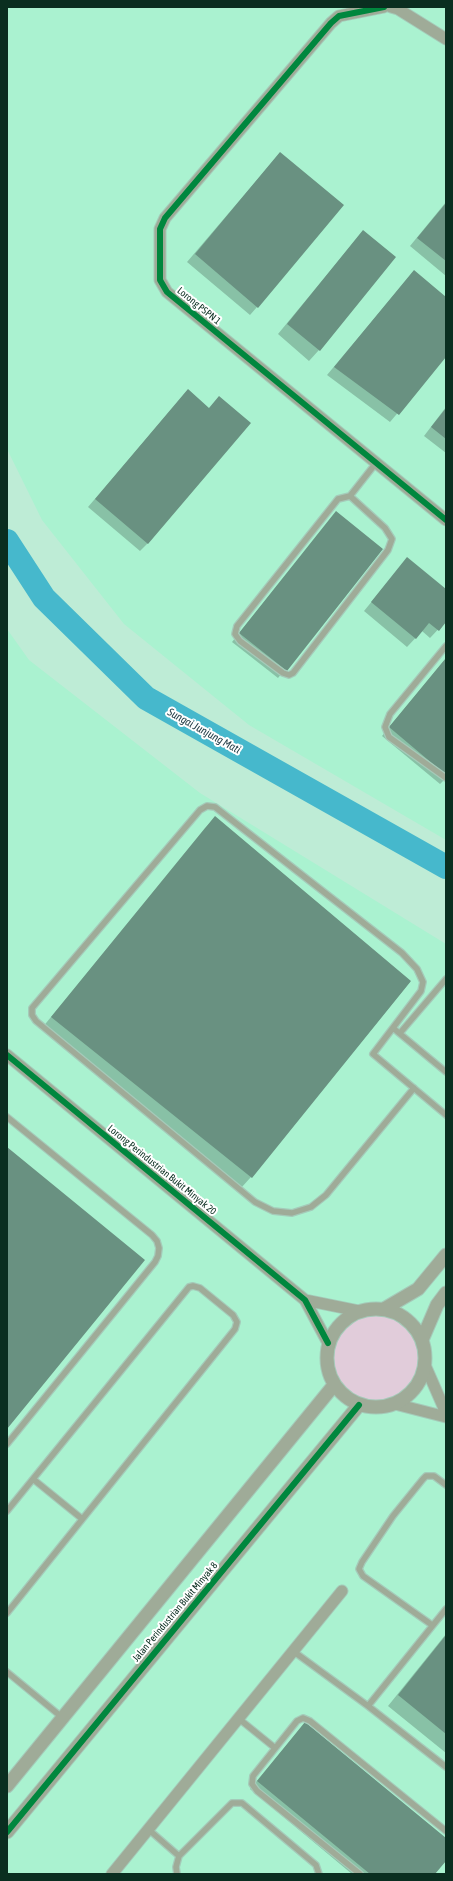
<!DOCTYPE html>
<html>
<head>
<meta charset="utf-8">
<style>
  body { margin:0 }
  #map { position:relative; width:453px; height:1881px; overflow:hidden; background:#beecd6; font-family:"Asap Condensed",sans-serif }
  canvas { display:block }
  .frame { position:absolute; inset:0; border:8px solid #0a2e20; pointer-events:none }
</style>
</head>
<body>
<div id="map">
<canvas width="453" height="1881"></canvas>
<div class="frame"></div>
</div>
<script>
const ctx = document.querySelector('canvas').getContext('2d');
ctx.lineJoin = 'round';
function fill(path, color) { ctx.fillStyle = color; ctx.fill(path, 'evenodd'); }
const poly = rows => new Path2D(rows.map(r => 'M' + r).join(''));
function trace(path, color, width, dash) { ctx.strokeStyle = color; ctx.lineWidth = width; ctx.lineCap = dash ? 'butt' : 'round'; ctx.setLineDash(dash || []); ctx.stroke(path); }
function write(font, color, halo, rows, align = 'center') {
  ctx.font = font + ' "Asap Condensed",sans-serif'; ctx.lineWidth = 4; ctx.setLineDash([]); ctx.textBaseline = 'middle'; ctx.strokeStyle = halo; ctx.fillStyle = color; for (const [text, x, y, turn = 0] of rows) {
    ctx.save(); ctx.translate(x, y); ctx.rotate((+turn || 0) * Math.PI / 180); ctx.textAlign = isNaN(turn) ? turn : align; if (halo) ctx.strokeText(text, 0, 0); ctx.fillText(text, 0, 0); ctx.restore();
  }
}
fill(poly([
  [7,7,446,7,446,840,249,725,124,624,42,520,7,449],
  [7,629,29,660,200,793,446,944,446,1874,7,1874]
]), '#aaf2d0');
fill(poly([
  '331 1358a44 44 0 1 1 88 0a44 44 0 1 1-88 0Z'
]), '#e1ccda');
fill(poly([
  [280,153,257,307,250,315,187,262],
  [446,202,446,276,410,246],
  [363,231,319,350,309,361,278,334],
  [414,271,446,298,446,356,390,422,327,375],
  [188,390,148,543,140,551,88,507],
  [446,407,446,453,424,436],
  [336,513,382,549,278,678,232,642],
  [400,567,446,590,446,621,430,638,422,631,407,647,364,611],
  [446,658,446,778,440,784,382,736],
  [215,818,410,982,251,1177,241,1188,42,1028,205,828],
  [446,1634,446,1753,388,1706],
  [305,1723,446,1839,446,1860,434,1874,352,1874,250,1789]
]), '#0003');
trace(poly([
  [7,541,44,598,146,698,446,867]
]), '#46b8cc', 24);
fill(poly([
  [280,152,344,205,258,308,195,254],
  [446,203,446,261,417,238],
  [363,230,396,257,320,351,287,324],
  [414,270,446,297,446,357,399,415,334,367],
  [188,389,209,408,219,396,251,423,148,544,95,499],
  [446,408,446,439,431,427],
  [336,511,383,549,287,671,239,633],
  [407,557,446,589,446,622,439,631,429,623,416,639,371,602],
  [446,658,446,775,389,727],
  [215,816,411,981,252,1178,51,1017],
  [7,1147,145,1260,7,1429],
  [446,1635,446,1734,398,1695],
  [305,1722,446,1838,446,1861,435,1874,370,1874,257,1781]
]), '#699181');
const service = poly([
  [350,496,385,528,392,539,388,550,293,673,289,675,283,673,240,641,235,634,237,626,338,499,350,496,376,463],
  [446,646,390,714,385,727,389,737,446,778],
  [393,1028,446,1072],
  [400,1033,446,979],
  [414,1088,326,1195,311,1207,292,1213,273,1211,255,1202,36,1021,32,1015,32,1008,200,810,207,806,215,807,402,953,417,969,423,982,421,991,373,1054,446,1115],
  [7,1117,152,1235,157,1241,159,1248,158,1256,155,1262,7,1444],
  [33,1479,81,1518],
  [7,1511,189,1287,193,1286,200,1288,233,1315,237,1322,235,1329,7,1613],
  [432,1625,363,1576,359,1569,362,1562,393,1516,423,1479,426,1476,434,1476,446,1485],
  [293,1651,368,1706,446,1767],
  [7,1672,63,1718],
  [368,1706,446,1609],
  [238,1718,275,1748],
  [148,1829,179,1856],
  [177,1874,176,1867,179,1856,232,1803,242,1803,316,1865,319,1874],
  [360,1874,257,1791,252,1784,253,1776,297,1721,303,1718,310,1721,446,1831]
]);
const minor = poly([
  [384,7,339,16,331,23,165,218,160,229,160,280,167,292,446,520],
  [391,7,398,9,446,39],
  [7,1055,305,1300,328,1343],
  [305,1300,359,1311],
  [425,1365,446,1413],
  [395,1404,446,1417],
  [112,1874,342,1591]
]);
const tertiary = poly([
  '327 1358a49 49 0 1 1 98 0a49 49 0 1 1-98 0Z',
  [384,1309,418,1289,446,1255],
  [422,1340,437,1305,446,1293],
  [7,1786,334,1385],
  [7,1832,359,1405]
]);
trace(service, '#a5cab9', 8);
trace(minor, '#a5cab9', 13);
trace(tertiary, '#a5cab9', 15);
trace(service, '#9fab98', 5.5);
trace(minor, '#9fab98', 11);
trace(tertiary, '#9fab98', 13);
trace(poly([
  [384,7,339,16,331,23,165,218,160,229,160,280,167,292,446,520],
  [7,1055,305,1300,328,1343],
  [7,1832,359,1405]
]), '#00873e', 6);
write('10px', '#0a2e20', '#fff', [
  ["Lorong PSPN 1",199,306,39],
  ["Lorong Perindustrian Bukit Minyak 20",162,1170,39],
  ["Jalan Perindustrian Bukit Minyak 8",175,1612,-50]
]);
write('italic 11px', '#26404a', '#fff', [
  ["Sungai Junjung Mati",204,731,29]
]);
</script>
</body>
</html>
